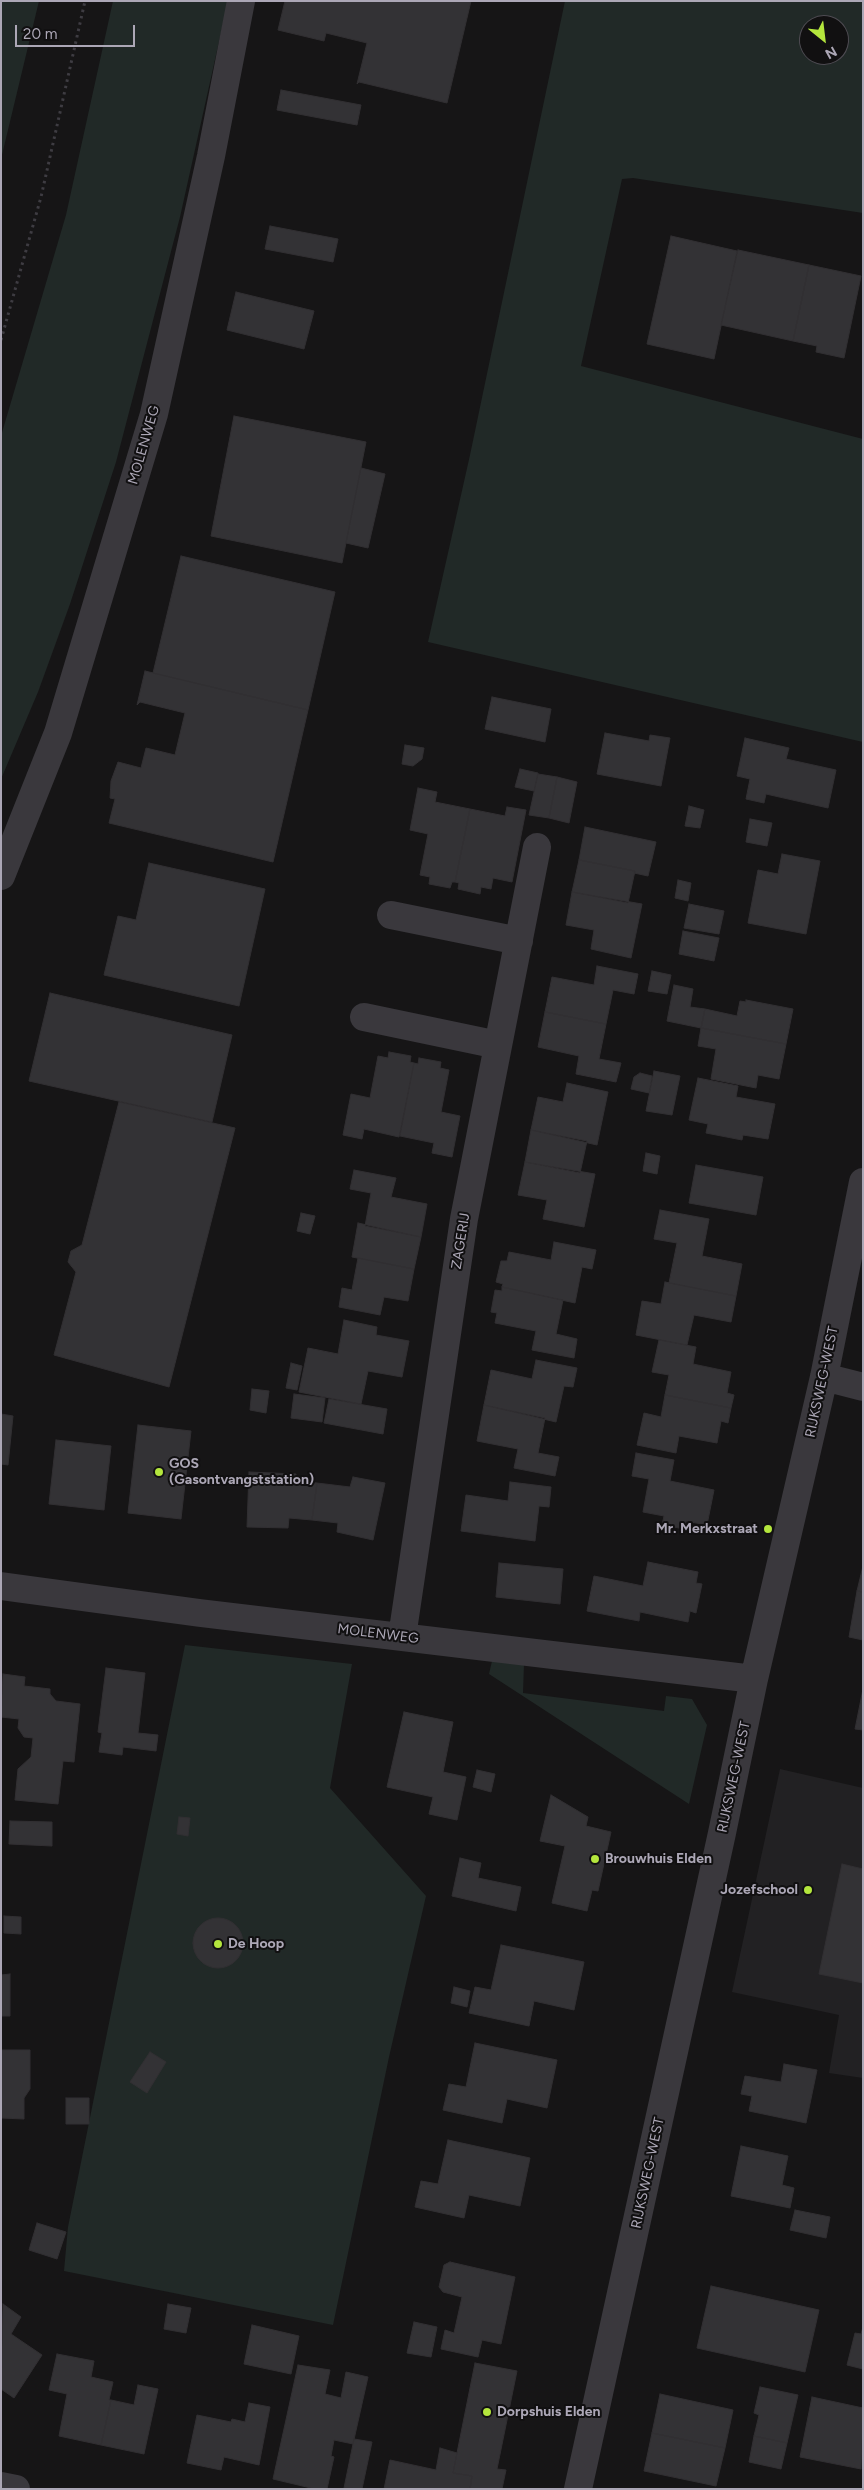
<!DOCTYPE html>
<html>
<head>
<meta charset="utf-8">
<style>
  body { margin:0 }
  #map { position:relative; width:864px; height:2490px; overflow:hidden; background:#161516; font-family:Figtree,sans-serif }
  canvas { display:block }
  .frame { position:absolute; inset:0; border:2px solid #aca7b6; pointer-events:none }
  .north { position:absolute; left:799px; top:15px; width:50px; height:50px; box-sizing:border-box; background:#111011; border:1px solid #4f4c53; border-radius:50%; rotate:151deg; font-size:14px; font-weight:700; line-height:20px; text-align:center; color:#aca7b6 }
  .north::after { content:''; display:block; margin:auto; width:18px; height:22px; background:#b4e63d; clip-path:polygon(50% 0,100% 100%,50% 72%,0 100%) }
  .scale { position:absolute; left:15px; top:25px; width:120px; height:22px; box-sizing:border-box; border:2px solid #aca7b6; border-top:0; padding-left:6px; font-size:15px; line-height:18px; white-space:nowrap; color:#aca7b6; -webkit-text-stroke:4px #111011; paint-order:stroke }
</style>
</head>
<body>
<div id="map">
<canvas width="864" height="2490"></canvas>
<div class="frame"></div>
<div class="north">N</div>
<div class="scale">20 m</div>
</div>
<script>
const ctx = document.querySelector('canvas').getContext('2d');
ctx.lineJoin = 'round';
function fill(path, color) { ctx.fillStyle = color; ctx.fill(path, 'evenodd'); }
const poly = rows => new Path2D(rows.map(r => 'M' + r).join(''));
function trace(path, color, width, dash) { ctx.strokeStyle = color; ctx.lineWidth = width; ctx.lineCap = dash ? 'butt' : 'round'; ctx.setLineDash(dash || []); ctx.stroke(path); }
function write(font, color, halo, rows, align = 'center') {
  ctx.font = font + ' Figtree,sans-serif'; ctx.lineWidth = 4; ctx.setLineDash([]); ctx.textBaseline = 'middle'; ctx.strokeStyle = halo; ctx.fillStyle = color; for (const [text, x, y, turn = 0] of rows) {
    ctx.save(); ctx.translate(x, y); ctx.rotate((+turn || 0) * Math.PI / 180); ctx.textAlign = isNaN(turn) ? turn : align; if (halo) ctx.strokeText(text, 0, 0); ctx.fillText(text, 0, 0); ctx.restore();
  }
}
fill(poly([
  [780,1769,863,1788,863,2078,829,2073,839,2015,732,1992]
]), '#222123');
fill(poly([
  [1,1,39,1,1,159],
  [113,1,228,1,180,217,116,462,70,604,38,692,1,779,1,436,66,215],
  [565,1,863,1,863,213,633,178,622,179,581,366,863,439,863,742,428,642,470,455],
  [809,25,839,25,839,55,809,55],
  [185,1645,352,1664,330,1788,426,1896,389,2057,333,2325,64,2271,68,2227],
  [492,1661,524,1664,523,1693,664,1711,666,1696,692,1699,707,1725,689,1804,489,1674]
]), '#212927');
const building = poly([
  [285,1,471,1,447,103,359,82,357,84,367,43,326,33,324,41,278,30,285,1],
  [281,90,361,105,357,125,277,110,281,90],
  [270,226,338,239,333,262,265,249,270,226],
  [671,236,737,251,714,359,647,344,671,236],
  [738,250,809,265,793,341,721,325,738,250],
  [809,265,861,276,844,358,816,352,817,346,793,341,809,265],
  [236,292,314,311,304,349,227,330,236,292],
  [234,416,366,442,342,563,211,536,234,416],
  [361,468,385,474,368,548,346,543,361,468],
  [181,556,335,592,308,710,153,673,181,556],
  [145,671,308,710,273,862,109,823,115,799,110,798,111,781,118,762,141,768,146,748,175,755,185,713,140,702,137,705,145,671],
  [492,697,551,709,545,742,485,729,492,697],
  [605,733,649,741,650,735,670,738,661,786,597,774,605,733],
  [745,738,789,748,786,759,836,770,828,808,766,794,764,803,746,799,750,779,737,776,745,738],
  [405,745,424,748,422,759,413,766,402,764,405,745],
  [520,769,538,773,534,791,515,787,520,769],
  [538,774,557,777,549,818,529,815,538,774],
  [557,777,577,782,569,823,549,818,557,777],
  [418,788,437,792,435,802,470,809,455,882,452,882,450,888,429,884,430,877,420,875,428,834,410,830,418,788],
  [689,806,704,810,700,828,685,826,689,806],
  [507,807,526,810,512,882,493,878,491,889,481,887,480,894,458,889,459,883,455,882,470,809,505,816,507,807],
  [750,819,772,823,767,846,746,842,750,819],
  [585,827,656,842,648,876,634,873,635,871,579,860,585,827],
  [782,854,820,861,806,934,748,923,758,870,778,874,782,854],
  [579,860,635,871,628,903,572,892,579,860],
  [149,863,265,889,239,1006,104,975,118,916,136,920,149,863],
  [678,880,691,883,688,901,675,898,678,880],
  [572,892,642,904,631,958,591,949,594,930,566,925,572,892],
  [689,904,724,911,719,934,684,928,689,904],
  [683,931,719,938,714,961,679,954,683,931],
  [597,966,638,974,634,994,613,990,606,1024,545,1012,552,977,594,985,597,966],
  [652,971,671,975,667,994,648,991,652,971],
  [674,985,693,989,690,1007,705,1009,701,1028,667,1021,674,985],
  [50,993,232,1035,212,1122,29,1081,50,993],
  [746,1000,793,1009,786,1044,701,1028,705,1009,737,1016,740,1001,746,1002,746,1000],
  [545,1012,606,1024,599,1059,621,1063,616,1082,576,1074,579,1056,538,1047,545,1012],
  [701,1028,786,1044,779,1079,758,1075,756,1088,711,1079,716,1049,698,1046,701,1028],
  [389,1052,411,1056,410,1062,414,1063,399,1137,364,1129,362,1139,343,1135,351,1094,370,1098,378,1056,388,1058,389,1052],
  [419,1058,441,1062,440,1068,449,1070,441,1112,460,1116,452,1157,432,1153,434,1143,400,1136,414,1063,418,1064,419,1058],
  [654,1071,680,1076,672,1115,646,1111,654,1071],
  [640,1073,652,1076,649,1093,631,1089,634,1077,640,1073],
  [698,1078,738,1086,736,1097,775,1104,768,1139,743,1135,742,1140,706,1133,708,1124,689,1120,698,1078],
  [567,1083,608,1092,597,1145,531,1130,538,1097,563,1102,567,1083],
  [119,1102,235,1128,169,1387,54,1355,76,1272,68,1262,71,1251,82,1245,119,1102],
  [531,1130,587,1141,580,1173,525,1162,531,1130],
  [646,1153,660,1156,657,1174,643,1171,646,1153],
  [525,1162,595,1174,584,1227,543,1219,547,1200,518,1195,525,1162],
  [696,1165,763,1177,756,1215,689,1203,696,1165],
  [354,1170,396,1178,391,1197,427,1204,421,1237,365,1226,371,1193,350,1189,354,1170],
  [660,1210,709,1219,702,1256,742,1264,736,1296,669,1283,677,1243,654,1239,660,1210],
  [301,1213,315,1216,310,1234,297,1231,301,1213],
  [358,1223,421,1237,414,1269,352,1257,358,1223],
  [554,1242,596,1250,592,1269,582,1267,575,1303,502,1287,503,1284,496,1282,501,1261,507,1261,509,1252,551,1260,554,1242],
  [358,1258,414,1269,408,1301,384,1297,380,1315,339,1307,342,1288,352,1290,358,1258],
  [665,1282,736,1296,731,1322,694,1315,687,1345,636,1335,642,1301,661,1304,665,1282],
  [502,1287,563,1300,556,1334,577,1339,574,1358,532,1350,536,1331,495,1323,497,1313,491,1312,495,1290,502,1291,502,1287],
  [344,1320,377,1327,376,1335,409,1341,402,1377,368,1371,361,1404,299,1392,308,1348,338,1354,344,1320],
  [659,1340,696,1347,693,1364,731,1372,727,1393,734,1395,731,1408,665,1395,669,1375,652,1372,659,1340],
  [536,1360,577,1368,573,1387,564,1386,556,1422,484,1405,491,1370,532,1379,536,1360],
  [291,1363,302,1366,297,1390,286,1388,291,1363],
  [252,1389,269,1391,266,1413,250,1410,252,1389],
  [294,1394,325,1398,322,1422,291,1418,294,1394],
  [665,1395,731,1408,728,1423,721,1421,717,1443,679,1436,676,1453,637,1445,644,1413,661,1417,665,1395],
  [329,1399,387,1409,383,1434,324,1423,329,1399],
  [484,1405,545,1418,538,1453,559,1457,555,1476,514,1468,518,1449,477,1441,484,1405],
  [1,1414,13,1416,8,1465,1,1464,1,1414],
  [138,1425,191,1431,181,1519,128,1513,138,1425],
  [56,1440,111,1446,104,1510,49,1504,56,1440],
  [636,1453,674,1460,670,1481,714,1490,707,1525,686,1521,685,1529,662,1525,664,1516,643,1512,649,1479,632,1476,636,1453],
  [249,1472,296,1474,296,1481,317,1483,312,1520,289,1518,288,1528,247,1527,249,1472],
  [353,1477,385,1483,373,1540,337,1532,338,1523,312,1520,317,1483,350,1487,353,1477],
  [510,1482,551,1487,549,1507,539,1506,535,1541,461,1531,466,1495,508,1501,510,1482],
  [648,1562,698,1572,696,1583,702,1584,696,1613,690,1611,688,1622,640,1612,639,1621,587,1611,594,1576,643,1586,648,1562],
  [499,1563,563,1569,560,1604,496,1597,499,1563],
  [863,1566,863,1592,857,1591,863,1566],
  [857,1591,863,1592,863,1640,849,1637,857,1591],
  [106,1668,145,1673,138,1733,158,1735,156,1751,123,1747,122,1755,99,1752,102,1733,98,1732,106,1668],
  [3,1674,25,1677,24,1686,50,1689,50,1694,56,1701,80,1704,74,1762,63,1761,58,1804,15,1800,18,1769,31,1757,33,1738,24,1737,18,1728,19,1719,1,1717,3,1674],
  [863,1689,863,1730,855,1729,863,1689],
  [404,1712,453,1722,443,1772,466,1777,457,1820,429,1814,433,1797,387,1787,404,1712],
  [477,1770,495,1774,491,1792,473,1787,477,1770],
  [551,1795,588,1817,586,1826,611,1832,598,1891,592,1890,587,1911,552,1903,565,1846,540,1841,551,1795],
  [179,1817,190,1818,188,1836,177,1834,179,1817],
  [10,1821,52,1822,52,1846,9,1844,10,1821],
  [460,1858,481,1863,478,1878,521,1887,516,1911,452,1896,460,1858],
  [842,1864,863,1869,863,1983,819,1974,842,1864],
  [4,1916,21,1917,21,1934,4,1933,4,1916],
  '193 1943a25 25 0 1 1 50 0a25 25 0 1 1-50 0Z',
  [501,1945,584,1962,574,2010,534,2001,529,2026,469,2013,475,1987,491,1990,501,1945],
  [10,1974,10,2016,1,2016,1,1975,10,1974],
  [454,1987,470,1991,467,2007,451,2003,454,1987],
  [475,2043,557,2060,547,2108,507,2099,502,2123,443,2110,449,2084,466,2087,475,2043],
  [1,2050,30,2050,30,2089,24,2098,24,2119,1,2118,1,2050],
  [150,2052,166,2062,147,2093,130,2082,150,2052],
  [784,2064,817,2070,806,2123,749,2111,752,2096,741,2094,745,2076,781,2082,784,2064],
  [66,2098,89,2098,89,2124,66,2124,66,2098],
  [448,2140,530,2158,520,2206,469,2195,464,2218,415,2207,421,2181,438,2184,448,2140],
  [741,2146,788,2156,782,2185,794,2188,790,2208,731,2196,741,2146],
  [795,2210,830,2217,826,2238,790,2230,795,2210],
  [37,2223,66,2232,57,2259,29,2250,37,2223],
  [450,2262,515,2277,501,2344,482,2340,478,2357,441,2349,445,2330,454,2333,462,2297,443,2292,439,2287,444,2265,450,2262],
  [711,2286,819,2310,805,2372,697,2348,711,2286],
  [3,2304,21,2317,11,2334,42,2355,14,2398,1,2389,3,2304],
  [168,2304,191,2308,186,2333,164,2329,168,2304],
  [414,2322,437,2327,431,2357,407,2353,414,2322],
  [252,2325,299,2336,291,2374,244,2364,252,2325],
  [863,2327,863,2369,847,2365,855,2333,861,2334,863,2327],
  [57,2354,94,2361,91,2377,113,2382,109,2400,111,2400,101,2445,59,2436,67,2394,49,2390,57,2354],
  [475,2363,517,2371,497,2469,506,2470,502,2489,470,2489,472,2476,453,2473,475,2363],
  [298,2365,330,2370,325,2394,341,2398,346,2372,368,2377,353,2444,334,2440,331,2456,334,2457,327,2489,315,2489,273,2479,298,2365],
  [138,2385,158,2389,144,2454,101,2445,111,2400,134,2405,138,2385],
  [760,2387,798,2395,787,2443,754,2436,759,2415,754,2413,760,2387],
  [660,2394,733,2410,725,2448,652,2433,660,2394],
  [812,2397,863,2408,861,2469,800,2457,812,2397],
  [249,2403,270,2407,259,2465,224,2457,221,2470,187,2463,197,2415,231,2422,232,2419,245,2422,249,2403],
  [652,2433,725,2448,716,2486,644,2471,652,2433],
  [754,2436,787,2443,781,2469,749,2462,754,2436],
  [354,2439,372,2442,362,2489,344,2488,354,2439],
  [440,2448,457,2453,453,2473,472,2476,470,2489,384,2489,390,2460,436,2470,440,2448]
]);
fill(building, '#333235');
trace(building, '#312f32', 1);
trace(poly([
  [1,340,41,197,85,1]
]), '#3e3c42', 3, [2.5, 4]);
trace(poly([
  [1,876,58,733,154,414,211,156,241,1],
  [391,915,519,941],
  [364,1017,498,1045],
  [824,1377,863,1387],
  [1,1586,200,1613,754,1679],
  [402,1637,464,1219,537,847],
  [1,2486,16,2489],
  [578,2489,722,1833,754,1679,824,1377,863,1182]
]), '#3a383d', 28);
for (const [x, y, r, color] of [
  [159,1472,5,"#b4e63d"],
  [768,1529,5,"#b4e63d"],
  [595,1859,5,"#b4e63d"],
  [808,1890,5,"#b4e63d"],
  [218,1944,5,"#b4e63d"],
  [487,2412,5,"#b4e63d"]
]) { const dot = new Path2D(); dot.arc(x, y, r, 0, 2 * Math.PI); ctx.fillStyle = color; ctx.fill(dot); trace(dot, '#111011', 2); }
write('14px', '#aca7b6', '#111011', [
  ["MOLENWEG",144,445,-74],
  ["ZAGERIJ",461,1241,-81],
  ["RIJKSWEG-WEST",822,1382,-78],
  ["MOLENWEG",378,1634,7],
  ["RIJKSWEG-WEST",734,1777,-78],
  ["RIJKSWEG-WEST",648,2173,-78]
]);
write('bold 14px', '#aca7b6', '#111011', [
  ["GOS",169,1464],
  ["(Gasontvangststation)",169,1480],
  ["Mr. Merkxstraat",758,1529,"right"],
  ["Brouwhuis Elden",605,1859],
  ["Jozefschool",798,1890,"right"],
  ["De Hoop",228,1944],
  ["Dorpshuis Elden",497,2412]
], 'left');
</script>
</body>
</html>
